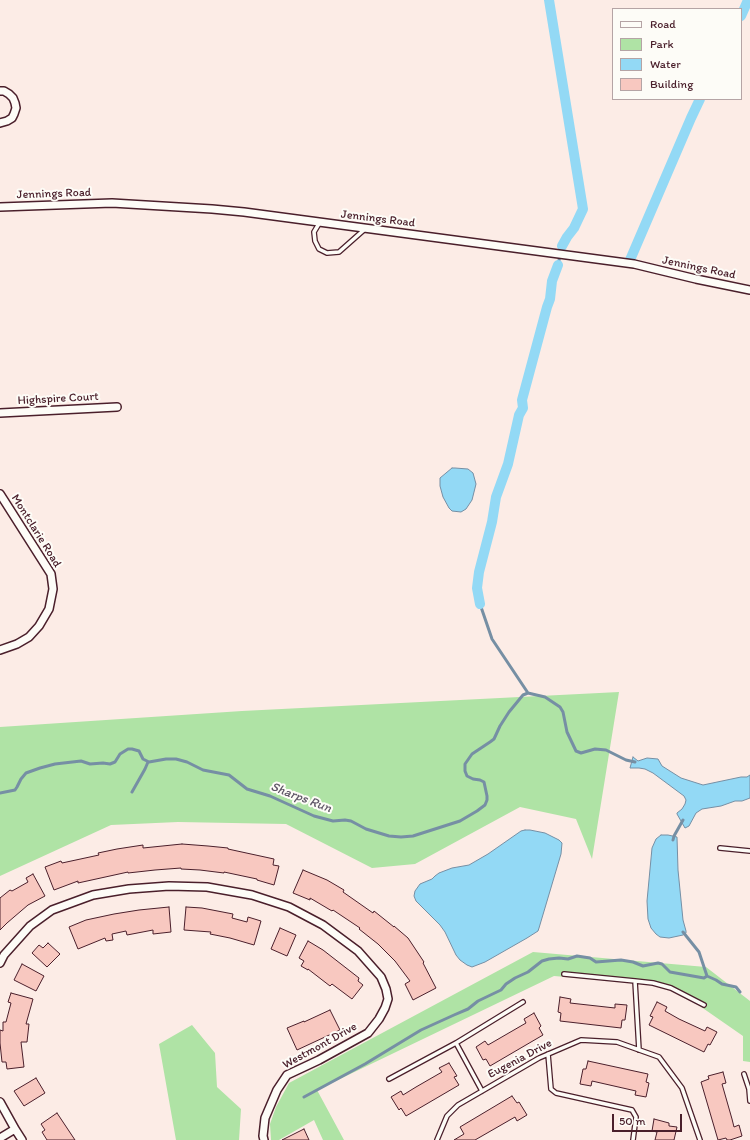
<!DOCTYPE html>
<html>
<head>
<meta charset="utf-8">
<style>
  body { margin:0 }
  #map { position:relative; width:750px; height:1140px; overflow:hidden; background:#fcece6; font-family:Itim,sans-serif }
  canvas { display:block }
  .legend { position:absolute; left:612px; top:8px; width:130px; height:92px; box-sizing:border-box; background:#fdfcf7; border:1px solid #b5a4a5; margin:0; padding:5px 7px; list-style:none; font-size:12px; color:#4a1f2b }
  .legend li { display:flex; align-items:center; gap:8px; height:20px }
  .legend b { width:20px; border:1px solid #b5a4a5 }
  .scale { position:absolute; left:612px; top:1114px; width:70px; height:18px; box-sizing:border-box; border:2px solid #4a1f2b; border-top:0; padding-left:5px; font-size:12px; line-height:14px; white-space:nowrap; color:#4a1f2b; -webkit-text-stroke:3px #fdfcf7; paint-order:stroke }
</style>
</head>
<body>
<div id="map">
<canvas width="750" height="1140"></canvas>
<ul class="legend">
<li><b style="height:5px;background:#fdfcf7"></b>Road</li>
<li><b style="height:11px;background:#afe3a5"></b>Park</li>
<li><b style="height:11px;background:#93d9f5"></b>Water</li>
<li><b style="height:11px;background:#f8c8c0"></b>Building</li>
</ul>
<div class="scale">50 m</div>
</div>
<script>
const ctx = document.querySelector('canvas').getContext('2d');
ctx.lineJoin = 'round';
function fill(path, color) { ctx.fillStyle = color; ctx.fill(path, 'evenodd'); }
const poly = rows => new Path2D(rows.map(r => 'M' + r).join(''));
function trace(path, color, width, dash) { ctx.strokeStyle = color; ctx.lineWidth = width; ctx.lineCap = dash ? 'butt' : 'round'; ctx.setLineDash(dash || []); ctx.stroke(path); }
function write(font, color, halo, rows, align = 'center') {
  ctx.font = font + ' Itim,sans-serif'; ctx.lineWidth = 4; ctx.setLineDash([]); ctx.textBaseline = 'middle'; ctx.strokeStyle = halo; ctx.fillStyle = color; for (const [text, x, y, turn = 0] of rows) {
    ctx.save(); ctx.translate(x, y); ctx.rotate((+turn || 0) * Math.PI / 180); ctx.textAlign = isNaN(turn) ? turn : align; if (halo) ctx.strokeText(text, 0, 0); ctx.fillText(text, 0, 0); ctx.restore();
  }
}
fill(poly([
  [619,692,592,859,576,819,520,807,415,864,372,868,286,824,178,822,111,825,0,876,0,727,242,711],
  [533,952,706,967,750,1001,750,1062,743,1061,743,1036,671,986,554,976,317,1090,344,1140,323,1140,314,1120,279,1140,271,1140,270,1124,276,1107,289,1083],
  [192,1025,215,1053,217,1087,241,1109,239,1140,176,1140,159,1044]
]), '#afe3a5');
const water = poly([
  [452,468,455,468,468,469,473,473,476,484,472,500,466,509,461,512,452,511,449,508,443,497,440,486,440,478,452,468],
  [633,757,638,761,647,758,658,759,662,766,681,778,703,785,741,777,747,777,750,775,750,798,742,801,735,801,721,806,702,809,696,813,689,826,685,828,677,814,677,813,682,809,685,804,686,800,684,796,653,773,645,769,639,768,630,768,633,757],
  [525,830,530,830,545,833,559,840,562,843,561,854,539,928,538,931,527,938,485,962,472,967,467,965,460,960,456,955,445,932,440,925,416,901,414,896,415,891,420,884,432,879,435,876,439,873,452,868,469,865,488,854,521,831,525,830],
  [661,835,668,835,677,837,678,870,683,920,686,931,686,933,683,935,669,938,660,937,656,934,651,928,648,919,647,901,652,848,656,839,661,835]
]);
fill(water, '#93d9f5');
trace(water, '#768fa4', 1);
trace(poly([
  [558,265,562,246],
  [480,604,492,639,528,693],
  [132,792,145,769,148,762],
  [0,793,15,790,17,787,21,779,26,773,40,768,55,764,81,761,90,764,103,763,110,764,115,762,120,754,128,749,132,749,139,751,143,759,149,762,166,759,176,759,187,762,203,770,229,775,247,789,270,796,314,816,333,821,345,820,351,821,366,829,389,836,401,837,413,836,460,821,477,811,485,805,487,800,487,796,484,782,480,780,473,779,467,776,465,771,465,764,472,754,490,742,494,739,500,726,509,712,523,695,528,693,545,697,560,707,563,712,567,732,576,751,581,753,595,749,606,750,626,760,635,762],
  [673,840,674,836,683,820],
  [683,932,699,952,707,976],
  [304,1097,365,1064,421,1030,454,1015,468,1009,478,1001,501,990,506,984,515,978,528,972,542,961,549,959,559,958,568,959,577,956,590,958,596,962,621,960,633,962,643,966,658,963,662,964,670,972,704,978,707,976,716,980,722,984,736,987,740,992]
]), '#768fa4', 3);
trace(poly([
  [549,0,583,209,574,228,567,237,562,246],
  [741,16,748,0],
  [630,260,691,118,700,99],
  [480,604,477,588,479,572,492,522,496,497,508,464,519,415,523,408,522,400,547,307,550,299,552,281,558,265]
]), '#93d9f5', 10);
const building = poly([
  [182,844,208,846,228,848,228,849,274,859,273,865,279,866,274,885,257,880,257,879,224,872,224,873,200,870,181,869,181,868,155,870,128,873,128,872,78,883,78,881,54,890,45,867,61,861,62,863,99,855,98,853,117,849,143,845,143,848,182,844],
  [303,870,327,880,344,890,343,892,373,913,374,911,394,927,394,926,408,938,424,962,423,963,436,988,413,1000,405,984,410,981,395,961,378,944,359,929,360,928,333,910,332,911,310,898,310,900,293,893,303,870],
  [33,874,45,896,28,905,7,923,0,930,0,898,10,890,12,891,28,882,26,878,33,874],
  [169,907,171,932,153,934,153,930,127,935,126,931,112,934,113,940,106,941,105,938,78,949,69,927,86,920,114,914,139,910,169,907],
  [186,907,202,908,233,914,232,918,247,922,248,917,261,921,254,945,230,938,210,934,211,932,184,930,186,907],
  [280,928,296,935,287,956,271,949,280,928],
  [308,941,323,950,359,978,358,981,363,985,352,999,332,984,330,986,308,969,308,970,301,966,304,961,299,958,308,941],
  [48,943,60,954,47,967,32,953,39,945,43,948,48,943],
  [22,964,44,976,36,991,14,980,22,964],
  [11,993,33,999,26,1024,29,1024,27,1042,21,1042,24,1067,7,1069,6,1062,2,1062,0,1043,0,1030,3,1031,3,1022,6,1022,11,1003,8,1002,11,993],
  [560,997,571,999,570,1003,615,1008,615,1004,627,1005,625,1020,622,1020,621,1028,560,1021,561,1013,558,1012,560,997],
  [657,1002,667,1007,665,1011,679,1019,705,1031,707,1027,717,1032,710,1045,708,1044,704,1052,649,1025,653,1017,650,1016,657,1002],
  [330,1010,340,1030,297,1050,287,1028,304,1021,304,1022,330,1010],
  [534,1013,541,1026,539,1028,543,1035,490,1066,486,1059,483,1060,476,1047,485,1041,488,1045,526,1023,524,1019,534,1013],
  [588,1061,648,1074,646,1082,649,1083,646,1097,635,1095,636,1091,592,1081,591,1086,580,1084,583,1069,586,1069,588,1061],
  [449,1063,457,1076,454,1077,459,1085,406,1116,401,1108,399,1110,391,1097,401,1091,403,1095,416,1087,442,1072,439,1068,449,1063],
  [723,1072,726,1083,722,1084,732,1119,734,1127,739,1125,742,1136,730,1140,727,1140,726,1138,718,1140,701,1082,709,1079,708,1076,723,1072],
  [36,1078,45,1093,24,1106,14,1091,36,1078],
  [512,1096,517,1103,519,1102,527,1115,517,1121,515,1117,475,1140,454,1140,464,1134,460,1127,512,1096],
  [57,1113,75,1140,47,1140,42,1132,45,1130,41,1124,57,1113],
  [654,1119,669,1123,669,1126,677,1127,674,1140,655,1140,657,1132,652,1131,654,1119],
  [304,1129,309,1140,282,1140,304,1129]
]);
fill(building, '#f8c8c0');
trace(building, '#4a1f2b', 1);
const lane = poly([
  [320,222,314,232,315,241,319,249,327,253,339,252,365,229],
  [720,848,750,851],
  [564,974,635,981,639,1050],
  [635,981,653,983,671,988,704,1005],
  [456,1043,523,1002],
  [548,1054,551,1089,556,1093,632,1110,636,1117,633,1140],
  [744,1074,749,1089,750,1101],
  [389,1079,456,1043,482,1091],
  [437,1140,447,1116,458,1105,539,1058,581,1040,617,1042,659,1057,682,1088,700,1140]
]);
const street = poly([
  [0,91,4,91,9,94,13,98,15,103,16,108,14,114,12,118,7,121,0,123],
  [0,207,112,203,212,209,244,212,634,264,696,279,750,290],
  [0,413,117,407],
  [0,494,51,574,53,589,49,609,39,626,29,637,17,644,0,650],
  [0,963,4,955,30,926,52,910,93,895,129,889,169,886,207,887,252,895,289,907,323,925,358,951,381,977,386,989,388,999,385,1008,379,1019,368,1033,319,1060,287,1075,277,1090,265,1118,263,1136,264,1140],
  [0,1102,15,1129,22,1140],
  [0,1138,15,1129]
]);
trace(lane, '#4a1f2b', 6);
trace(street, '#4a1f2b', 10);
trace(lane, '#fdfcf7', 3.5);
trace(street, '#fdfcf7', 7);
write('12px', '#4a1f2b', '#fdfcf7', [
  ["Jennings Road",54,194,-2],
  ["Jennings Road",378,219,7],
  ["Jennings Road",699,268,12],
  ["Highspire Court",58,399,-3],
  ["Montclarie Road",36,531,58],
  ["Westmont Drive",320,1046,-29],
  ["Eugenia Drive",520,1059,-28]
]);
write('italic 13px', '#605768', '#fdfcf7', [
  ["Sharps Run",301,798,21]
]);
</script>
</body>
</html>
